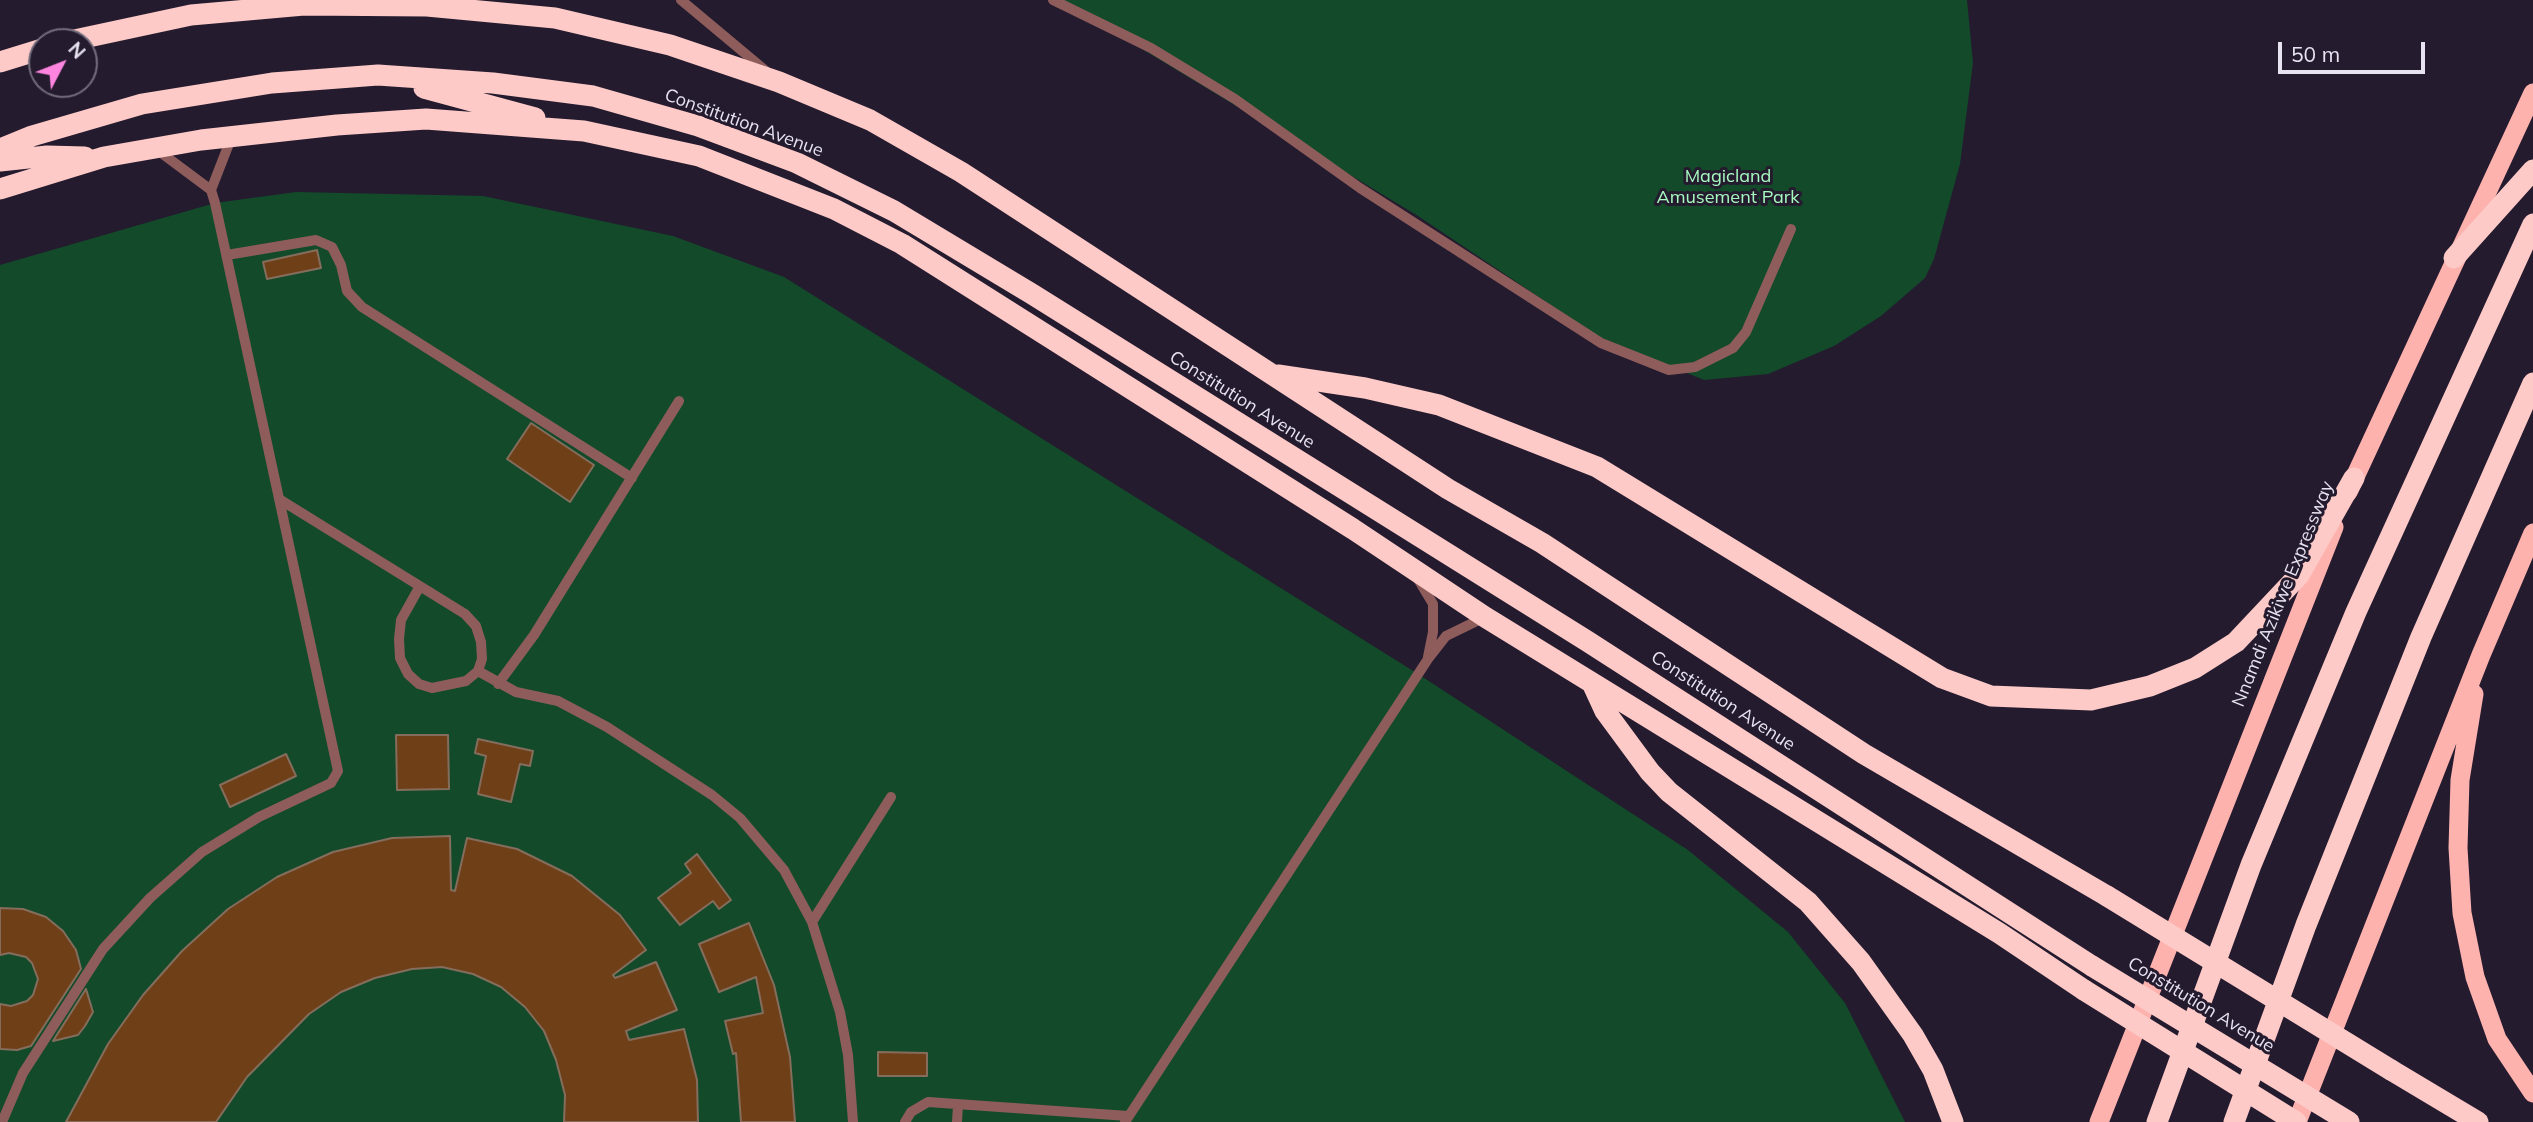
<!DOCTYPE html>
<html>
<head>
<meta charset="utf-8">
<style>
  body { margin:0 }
  #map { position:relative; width:2533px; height:1122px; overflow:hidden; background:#241b2f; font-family:Mulish,sans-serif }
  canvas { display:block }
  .north { position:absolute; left:28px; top:28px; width:70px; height:70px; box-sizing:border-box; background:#241b2f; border:2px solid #726b7c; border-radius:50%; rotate:48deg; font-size:19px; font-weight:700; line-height:28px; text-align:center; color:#e8e3f0 }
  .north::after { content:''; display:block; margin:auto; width:24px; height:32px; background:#fe85df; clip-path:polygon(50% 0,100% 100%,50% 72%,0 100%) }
  .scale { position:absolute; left:2278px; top:42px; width:147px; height:32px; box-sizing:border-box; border:4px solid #e8e3f0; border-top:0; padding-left:9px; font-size:21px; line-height:24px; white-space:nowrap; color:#e8e3f0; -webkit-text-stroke:5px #241b2f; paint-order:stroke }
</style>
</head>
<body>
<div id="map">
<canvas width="2533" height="1122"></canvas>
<div class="north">N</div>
<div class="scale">50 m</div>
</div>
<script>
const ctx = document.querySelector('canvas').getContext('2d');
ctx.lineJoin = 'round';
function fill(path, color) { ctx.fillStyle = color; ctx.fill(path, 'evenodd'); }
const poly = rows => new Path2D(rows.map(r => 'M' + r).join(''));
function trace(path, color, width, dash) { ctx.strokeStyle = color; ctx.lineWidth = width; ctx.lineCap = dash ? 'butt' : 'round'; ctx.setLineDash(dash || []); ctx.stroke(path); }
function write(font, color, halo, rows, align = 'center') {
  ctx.font = font + ' Mulish,sans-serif'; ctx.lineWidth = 6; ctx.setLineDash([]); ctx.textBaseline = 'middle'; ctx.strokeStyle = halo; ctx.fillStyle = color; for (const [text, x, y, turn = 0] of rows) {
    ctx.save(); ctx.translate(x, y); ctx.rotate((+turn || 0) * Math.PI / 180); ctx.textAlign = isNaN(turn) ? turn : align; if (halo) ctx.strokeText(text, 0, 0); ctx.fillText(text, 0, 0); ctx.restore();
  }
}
fill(poly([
  [1061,0,1967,0,1973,63,1960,164,1934,259,1925,278,1881,316,1834,346,1768,374,1704,380,1597,336,1418,216],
  [296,192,483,196,673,236,784,277,1418,674,1688,850,1788,932,1845,1003,1905,1122,0,1122,0,265,215,203]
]), '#134a2a');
const building = poly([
  [317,250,321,268,267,279,263,262,317,250],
  [531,423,594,465,570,502,507,459,531,423],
  [396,735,448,735,449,789,397,790,396,735],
  [478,739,533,751,530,766,520,764,511,802,478,794,486,756,475,753,478,739],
  [286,754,296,776,230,807,220,785,286,754],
  [450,836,451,890,455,891,467,838,517,849,572,876,620,915,646,950,613,975,615,978,656,962,677,1010,626,1031,629,1040,684,1029,697,1080,698,1122,564,1122,565,1095,556,1060,544,1031,525,1007,501,987,473,974,442,967,412,969,375,978,341,992,309,1014,247,1077,216,1122,66,1122,108,1044,143,995,182,951,228,909,277,877,333,852,392,838,450,836],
  [697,854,731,900,719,909,713,901,680,925,658,898,691,873,685,864,697,854],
  [0,908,23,909,46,917,63,931,76,950,81,969,31,1046,17,1050,0,1049,0,1004,11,1006,27,1001,33,995,38,979,32,963,26,957,9,953,0,955,0,908],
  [749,923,774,985,790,1057,795,1122,741,1122,736,1053,733,1054,725,1021,763,1013,756,977,719,992,699,944,749,923],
  [86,989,93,1012,85,1026,78,1035,53,1041,86,989],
  [878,1052,927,1053,927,1076,878,1076,878,1052]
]);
fill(building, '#6f4018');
trace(building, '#846d5c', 2);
trace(poly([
  [681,0,766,71],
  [1053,0,1151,48,1235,99,1360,188,1601,343,1669,370,1695,367,1733,348,1746,332,1791,229],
  [211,190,232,136],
  [227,255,316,240,332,247,341,265,347,291,362,307,632,478],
  [279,499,465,614,476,626,481,642,482,659,478,671,516,692,558,701,607,727,712,795,740,818,784,870,812,922,840,1012,848,1055,853,1122],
  [1418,579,1433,604,1433,632,1428,657],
  [420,586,401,620,399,639,400,658,408,674,419,684,432,688,466,681,478,671],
  [498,684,534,635,679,401],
  [812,922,891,797],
  [2,1122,23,1073,103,949,150,898,202,852,259,817,331,783,338,771,215,203,211,190,156,149],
  [905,1122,911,1112,928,1102,1128,1116],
  [957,1122,958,1105],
  [1125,1122,1428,659,1446,636,1485,617]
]), '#8e5d5b', 10);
trace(poly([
  [2348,492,2533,93],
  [2474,694,2460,780,2458,848,2462,913,2475,977,2497,1039,2533,1093],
  [2099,1122,2334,527],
  [2297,1122,2481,655,2533,533]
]), '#feb2ae', 19);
trace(poly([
  [65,42,191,15,304,5,427,6,555,18,670,45,779,82,870,120,961,172,1448,489,1542,543,1864,754,2107,896],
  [0,62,42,49],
  [424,88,535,118],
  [0,149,32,136,142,104,272,83,378,75,493,83,593,96,698,126,797,163,894,211,1032,294,1587,641,2092,966],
  [0,161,47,156,85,157],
  [0,189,104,157,201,140,337,125,426,119,584,131,699,156,834,209,902,244,1353,529,1485,617,1999,933,2084,990],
  [2454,258,2533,170],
  [1278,375,1365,388,1439,405,1597,467,1942,678,1991,696,2091,700,2150,686,2195,668,2236,642,2299,575,2354,478],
  [1593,685,1605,711,1650,772,1669,792,1808,902,1861,962,1913,1035,1933,1070,1953,1122],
  [2391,1070,2478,1122],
  [2157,1122,2251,865,2356,612,2533,224],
  [2234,1122,2306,925,2421,637,2533,383]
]), '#fdcac7', 21);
trace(poly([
  [2107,896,2391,1070],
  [2092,966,2349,1122],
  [2084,990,2296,1122]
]), '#fdcac7', 21);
write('18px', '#e8e3f0', '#241b2f', [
  ["Constitution Avenue",744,123,20],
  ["Constitution Avenue",1242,400,32],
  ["Nnamdi Azikiwe Expressway",2283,594,-68],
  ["Constitution Avenue",1723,701,33],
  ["Constitution Avenue",2201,1005,31]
]);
write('18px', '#a6fabf', '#241b2f', [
  ["Magicland",1728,177],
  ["Amusement Park",1728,198]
]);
</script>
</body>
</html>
